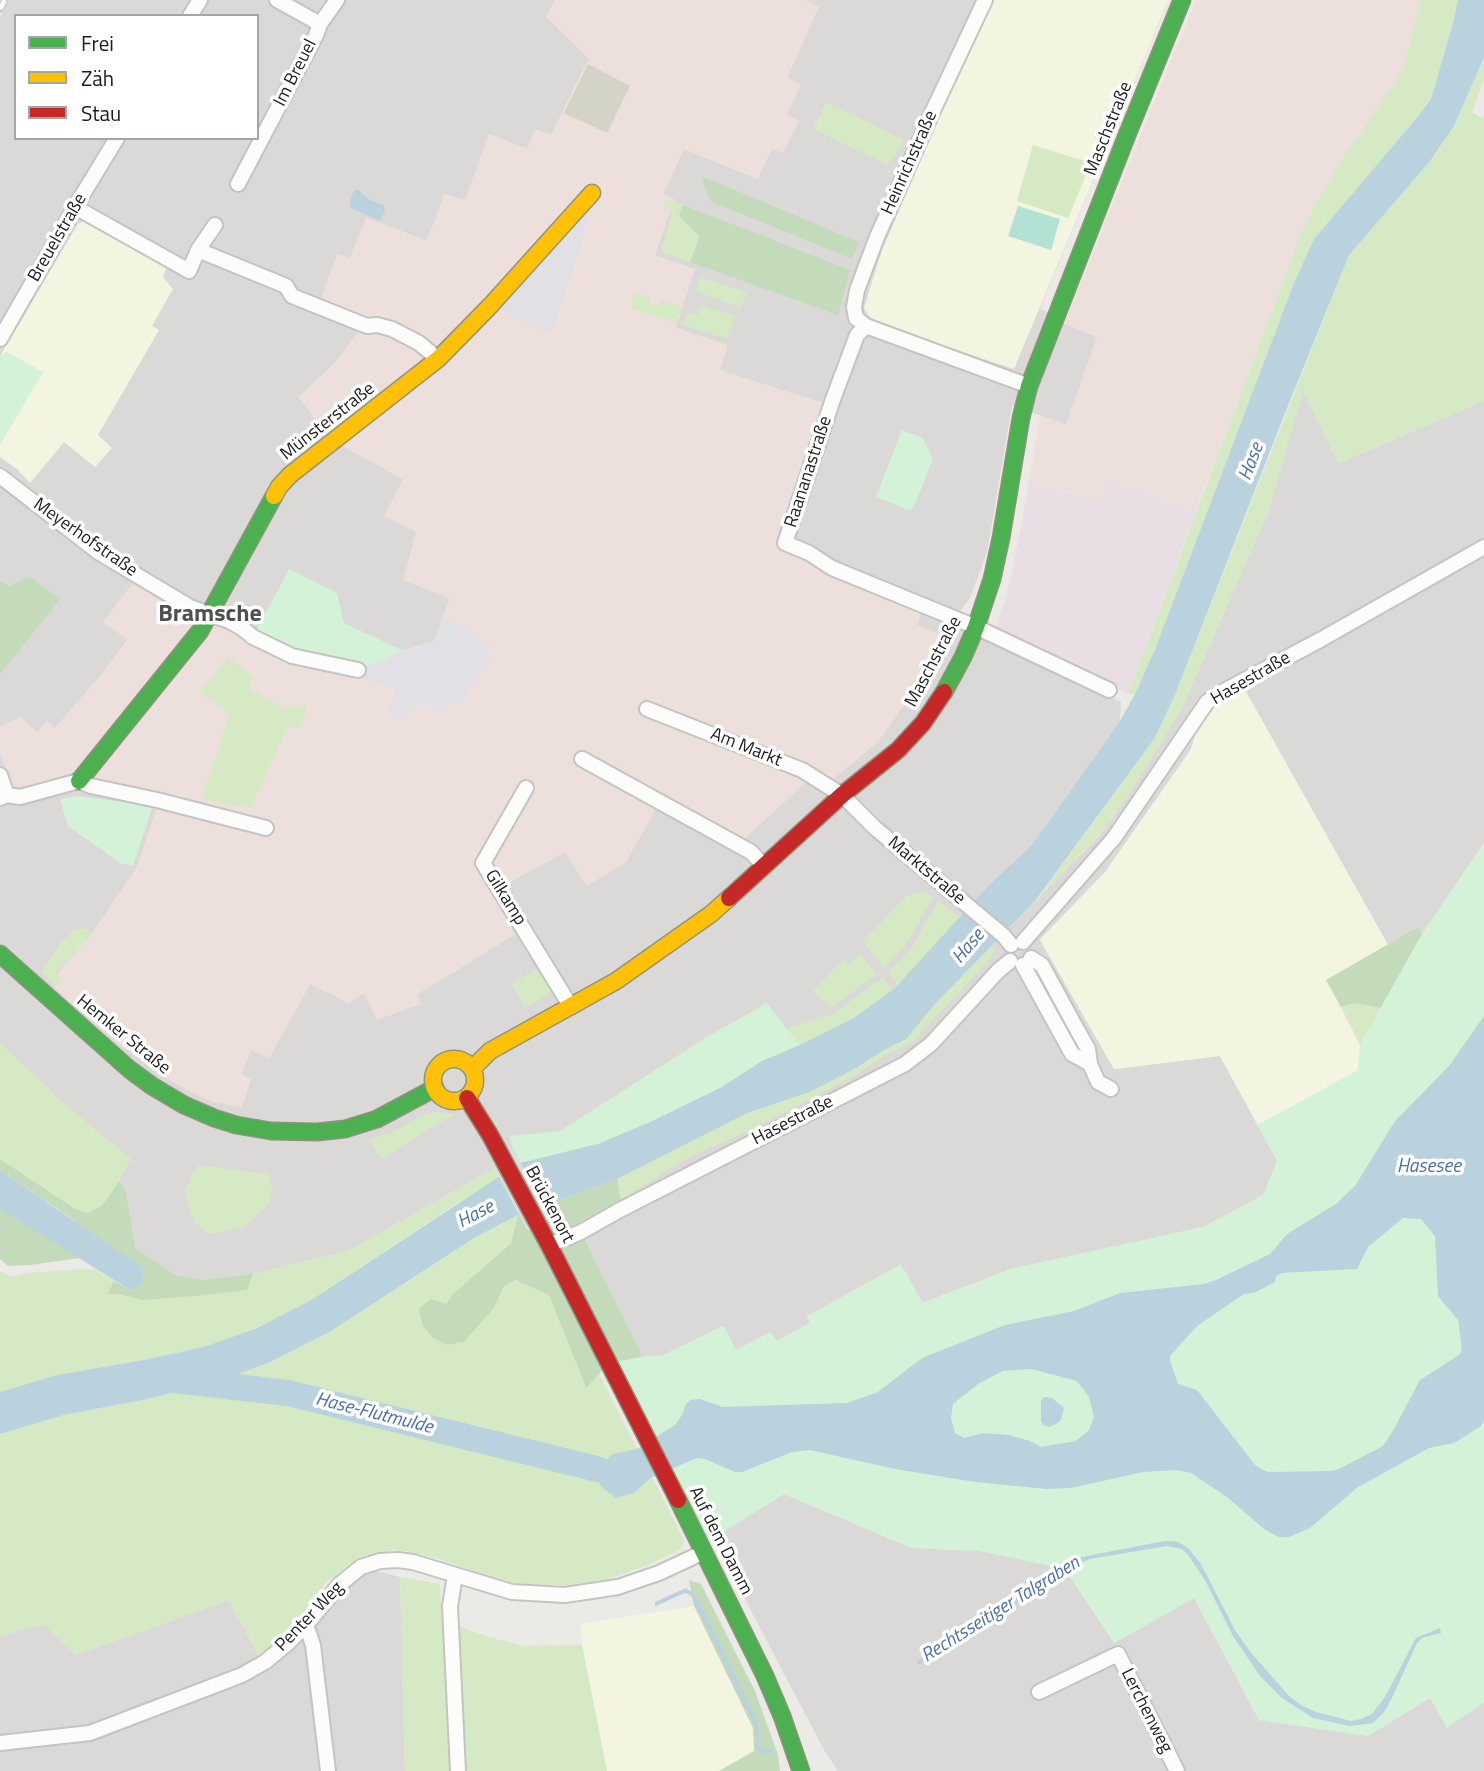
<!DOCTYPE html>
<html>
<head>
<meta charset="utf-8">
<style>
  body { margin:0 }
  #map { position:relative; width:1484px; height:1771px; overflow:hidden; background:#ebeae6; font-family:"Titillium Web",sans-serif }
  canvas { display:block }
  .legend { position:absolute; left:14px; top:14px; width:245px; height:126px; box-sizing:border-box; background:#fff; border:2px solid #a5a5a5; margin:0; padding:9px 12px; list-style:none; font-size:21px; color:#1d1d1d }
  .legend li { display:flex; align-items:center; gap:14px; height:35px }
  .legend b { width:35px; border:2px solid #a5a5a5 }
</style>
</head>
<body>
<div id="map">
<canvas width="1484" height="1771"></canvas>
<ul class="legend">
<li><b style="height:9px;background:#4caf50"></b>Frei</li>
<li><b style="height:9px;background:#ffc107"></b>Zäh</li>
<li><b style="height:9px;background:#c62828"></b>Stau</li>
</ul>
</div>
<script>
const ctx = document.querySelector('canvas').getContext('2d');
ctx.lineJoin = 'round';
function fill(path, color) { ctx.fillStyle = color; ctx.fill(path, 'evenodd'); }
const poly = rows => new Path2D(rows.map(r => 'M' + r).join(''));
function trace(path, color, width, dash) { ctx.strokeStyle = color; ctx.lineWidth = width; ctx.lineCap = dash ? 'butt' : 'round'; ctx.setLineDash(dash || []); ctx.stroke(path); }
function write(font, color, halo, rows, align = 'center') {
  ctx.font = font + ' "Titillium Web",sans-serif'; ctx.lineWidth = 7; ctx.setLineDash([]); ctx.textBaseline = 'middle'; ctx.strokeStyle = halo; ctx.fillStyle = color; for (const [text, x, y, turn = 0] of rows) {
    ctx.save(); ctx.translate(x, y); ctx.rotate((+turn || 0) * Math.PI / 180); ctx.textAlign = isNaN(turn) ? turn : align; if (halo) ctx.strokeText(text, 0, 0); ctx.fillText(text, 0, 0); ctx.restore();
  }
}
fill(poly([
  [9,0,558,0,593,63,588,60,551,135,527,149,489,134,465,201,445,194,427,241,366,218,350,258,337,254,366,323,333,365,299,397,328,438,403,479,416,532,450,599,434,641,361,663,128,639,100,676,55,728,47,722,37,732,20,717,0,727,0,17],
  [16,16,257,16,257,138,16,138],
  [805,0,1168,0,1040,308,1066,324,1094,251,1115,469,1042,416,1012,406,987,552,970,598,950,625,1114,694,1112,698,1121,702,1120,721,1032,845,988,886,895,988,854,1018,800,1045,777,1054,598,1144,494,1168,349,1251,253,1274,202,1280,176,1275,135,1248,0,1144,0,752,16,792,74,772,157,807,137,867,96,928,309,981,251,1047,119,1044,163,1076,201,1097,219,1103,241,1074,251,1049,269,1058,310,984,349,1003,364,993,421,1004,417,994,522,930,503,886,565,852,586,885,659,804,816,773,903,707,930,667,945,636,917,625,921,611,669,549,726,345,676,328,655,255,674,199,663,194,684,149,758,179,770,142,798,121,787,116,787,78,818,7],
  [1303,390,1339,463,1484,401,1484,843,1422,934,1418,927,1388,945,1245,690,1207,702,1190,751,1105,872,1040,939,1114,1069,1220,1056,1277,1161,1264,1195,1203,1227,1011,1269,922,1303,901,1265,807,1317,810,1323,777,1341,770,1333,736,1350,723,1326,663,1355,643,1357,581,1232,579,1222,621,1200,617,1179,675,1151,934,1005,1100,835,1127,797,1182,708,1269,510],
  [784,1494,912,1548,980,1551,1065,1569,1114,1643,1194,1598,1259,1720,1368,1736,1430,1698,1447,1727,1484,1702,1484,1771,838,1771,824,1750,713,1538],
  [361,1567,400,1577,405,1771,0,1771,0,1636,44,1624,76,1655,229,1600,258,1655,265,1662]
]), '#dad9d7');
fill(poly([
  [555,0,805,0,819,7,787,77,801,85,787,115,799,121,783,153,772,149,758,179,684,149,663,193,674,199,655,255,695,269,676,328,728,345,720,370,827,404,782,547,922,610,917,625,945,636,930,667,903,707,878,742,831,781,816,773,735,848,659,804,626,862,587,886,565,852,503,885,522,930,417,994,421,1004,377,1020,364,993,349,1003,310,984,269,1058,251,1050,241,1074,251,1079,242,1108,219,1103,201,1097,163,1076,119,1044,54,988,58,973,98,925,137,867,157,807,74,772,16,793,0,752,0,727,20,717,37,732,47,721,55,728,100,676,128,640,103,622,135,580,197,615,361,663,434,641,450,599,403,580,416,532,384,516,403,479,328,438,299,397,333,365,366,323,319,304,337,254,350,258,366,217,427,241,445,194,465,200,489,134,527,149,535,129,551,135,588,60,590,60,546,17],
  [1196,0,1421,0,1402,71,1337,166,1304,225,1196,510,1111,480,1101,501,1029,482,1040,415,1066,424,1097,337,1064,324]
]), '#eddfdb');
fill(poly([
  [1111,480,1196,510,1128,694,998,633,997,623,1007,593,1018,543,1029,482,1100,501]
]), '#e9dee4');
fill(poly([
  [994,0,1168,0,1014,369,879,324,868,315,864,308,882,250,963,64],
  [86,220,167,266,163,277,173,289,152,326,159,330,98,435,112,448,95,467,64,442,30,483,17,469,0,457,0,356,78,224],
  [1245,690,1388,945,1326,980,1360,1045,1358,1070,1258,1125,1220,1056,1114,1069,1040,940,1105,872,1190,751,1207,702],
  [694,1606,753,1728,754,1751,719,1771,607,1771,582,1645,581,1624]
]), '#f4f5e0');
fill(poly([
  [588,64,630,86,607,133,564,113]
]), '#d3d4c7');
fill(poly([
  [1421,0,1458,0,1453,23,1431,98,1415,120,1314,239,1294,283,1156,647,1135,694,1128,694,1304,225,1337,166,1402,71],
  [1484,57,1484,79,1472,112,1481,118,1484,116,1484,401,1338,463,1303,391,1269,510,1182,708,1127,797,1100,834,1036,901,1154,739,1175,695,1349,255,1430,161,1454,126],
  [826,102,904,140,888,165,813,129],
  [1033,145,1091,163,1068,218,1017,201],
  [666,199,683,205,679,216,700,237,690,262,660,251,672,212,663,209],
  [701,277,747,293,741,308,696,291],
  [634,292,648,297,650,303,653,305,659,304,662,300,682,307,676,323,632,309,634,301,632,299],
  [701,305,735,316,727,339,683,325,688,312,698,315],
  [228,657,253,678,248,688,284,708,293,705,307,709,300,729,288,726,251,808,202,799,229,714,200,692],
  [924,891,933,897,908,942,884,968,863,941,906,896],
  [938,900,960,918,898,986,890,975,891,973,890,970,913,946],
  [86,928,92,934,56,973,62,979,56,985,41,972,62,941,75,930],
  [994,944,994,953,985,965,911,1043,884,1056,859,1073,755,1128,689,1157,621,1200,617,1179,747,1113,809,1092,856,1068,882,1051,906,1039,934,1005],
  [860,953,877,974,831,1008,813,991,843,959,850,964],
  [539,967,554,991,526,1008,511,984],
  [883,977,892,990,854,1018,800,1045,786,1029,833,1014],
  [1355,1003,1381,1008,1360,1045,1341,1007],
  [0,1043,64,1103,131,1159,119,1182,102,1206,87,1213,74,1208,0,1159],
  [435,1112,455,1114,381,1159,369,1140,395,1131,424,1115],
  [199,1165,268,1174,273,1193,267,1206,245,1227,209,1234,195,1223,185,1193,191,1176],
  [494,1168,499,1178,454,1205,313,1299,257,1328,207,1346,144,1360,57,1375,0,1392,0,1271,11,1277,28,1273,83,1269,96,1270,114,1281,108,1294,118,1294,143,1300,197,1296,246,1290,253,1274,349,1251],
  [518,1215,511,1242,453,1294,445,1304,433,1338,447,1345,464,1342,494,1308,504,1286,514,1280,549,1295,585,1387,599,1374,637,1449,612,1454,634,1493,652,1477,684,1540,682,1547,674,1553,648,1565,605,1580,566,1585,520,1584,483,1574,439,1559,407,1551,392,1550,350,1563,326,1583,299,1618,279,1639,258,1656,229,1600,76,1655,44,1624,0,1636,0,1434,64,1415,147,1399,217,1382,270,1362,331,1331,474,1238],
  [400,1577,440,1584,451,1771,405,1771],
  [456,1625,489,1637,524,1646,582,1645,607,1771,467,1771,463,1768]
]), '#d4e9c4');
fill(poly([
  [701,176,859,242,852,259,710,201],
  [683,205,850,270,838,315,690,262,700,237,679,216],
  [30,577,60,599,0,674,0,581,8,586],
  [1418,927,1422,934,1381,1008,1355,1003,1341,1007,1326,980],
  [0,1159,74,1208,87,1213,102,1206,119,1182,125,1188,135,1248,176,1275,202,1280,253,1274,247,1290,197,1296,143,1300,118,1294,107,1294,114,1281,130,1290,74,1220,0,1170],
  [617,1179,621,1200,579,1222,581,1232,643,1357,609,1363,586,1388,549,1295,515,1280,504,1286,494,1308,464,1342,447,1345,433,1338,423,1326,419,1309,431,1299,446,1304,453,1294,511,1243,518,1215],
  [0,1209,43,1235,79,1258,30,1265,8,1266,0,1259],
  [689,1580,701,1584,755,1691,778,1755,780,1771,719,1771,754,1751,753,1728,694,1606]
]), '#c3dabb');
fill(poly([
  [7,352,43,372,0,445,0,356],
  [902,430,923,438,933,459,914,507,908,510,876,497],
  [289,569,337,593,344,623,404,651,358,670,253,637],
  [78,796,153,806,133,866,120,863,68,826,60,799],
  [1484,843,1484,1702,1447,1728,1430,1698,1368,1736,1259,1720,1194,1598,1114,1643,1065,1569,980,1551,912,1548,784,1494,713,1538,699,1542,609,1363,643,1357,663,1355,724,1326,736,1350,770,1332,777,1341,810,1323,807,1316,901,1264,923,1303,1011,1269,1203,1227,1263,1195,1277,1161,1258,1125,1358,1070,1360,1045,1422,934],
  [766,1002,800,1045,762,1061,720,1088,625,1134,598,1144,520,1163,513,1148,509,1136,560,1131,710,1035,757,1009]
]), '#d3f2d7');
fill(poly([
  [1018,206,1060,219,1051,250,1008,236]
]), '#b1e2d3');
fill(poly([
  [592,193,586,228,551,334,490,306],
  [443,614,465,632,468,628,473,632,472,634,490,647,489,662,461,700,438,715,424,701,403,722,388,712,396,689,357,677,358,670,404,651,434,641,440,629]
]), '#e1e0e5');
fill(poly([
  [1458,0,1484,0,1484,57,1454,126,1430,161,1349,255,1283,418,1175,695,1154,739,1035,901,934,1005,906,1039,882,1051,856,1068,809,1092,747,1113,617,1179,518,1215,474,1238,331,1331,270,1362,217,1382,147,1399,64,1415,0,1434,0,1392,57,1375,144,1360,207,1346,257,1328,313,1299,520,1163,598,1144,650,1122,720,1088,762,1061,800,1045,854,1018,895,988,988,886,1032,845,1120,721,1135,694,1156,647,1294,283,1314,239,1415,120,1431,99,1453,23],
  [357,189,370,200,383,205,385,209,381,220,378,220,351,208,350,203,352,194],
  [1484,1016,1484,1421,1480,1427,1454,1443,1429,1448,1358,1487,1310,1528,1289,1537,1279,1537,1264,1529,1227,1497,1191,1473,1176,1470,1143,1472,1071,1488,1046,1489,976,1482,895,1469,810,1450,792,1452,742,1472,735,1472,705,1459,697,1458,652,1477,634,1493,616,1498,600,1486,597,1469,612,1454,637,1449,675,1425,682,1415,686,1404,690,1400,700,1399,723,1407,847,1403,878,1392,922,1358,1005,1325,1074,1311,1120,1293,1204,1284,1216,1280,1270,1254,1287,1234,1336,1204,1355,1186,1395,1121,1449,1066],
  [1403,1218,1421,1219,1435,1236,1438,1296,1458,1320,1462,1350,1459,1355,1420,1380,1394,1429,1383,1446,1339,1469,1331,1471,1268,1472,1261,1469,1255,1465,1197,1390,1178,1384,1170,1361,1170,1356,1197,1326,1244,1294,1254,1293,1275,1282,1276,1276,1282,1273,1357,1269,1368,1247],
  [1031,1369,1077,1381,1089,1397,1094,1417,1089,1430,1076,1441,1041,1447,1030,1441,1009,1435,983,1433,964,1438,955,1433,951,1418,953,1404,978,1384,1003,1371],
  [0,1170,143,1268,142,1283,130,1290,0,1209],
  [1044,1397,1052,1398,1064,1408,1061,1420,1056,1424,1049,1427,1043,1425,1041,1421,1041,1400],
  [1164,1541,1175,1541,1182,1544,1189,1549,1201,1564,1235,1630,1251,1653,1290,1697,1303,1706,1316,1712,1351,1721,1361,1719,1372,1714,1385,1697,1416,1638,1440,1628,1441,1633,1422,1638,1417,1643,1391,1700,1384,1712,1373,1723,1350,1726,1313,1718,1282,1698,1260,1676,1233,1636,1206,1582,1189,1556,1182,1549,1167,1546,1090,1559,1079,1564,952,1645,944,1650,942,1648,942,1646,993,1613,1082,1557],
  [686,1588,695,1595,701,1605,755,1716,759,1727,759,1746,762,1749,766,1750,773,1748,774,1752,764,1754,757,1750,755,1745,755,1728,752,1720,691,1596,686,1593,682,1594,656,1606,655,1605,655,1602]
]), '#b9d2de');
fill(poly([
  [513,1148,550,1219,527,1231,490,1160]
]), '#dcdcda');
trace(poly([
  [919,1662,945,1647]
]), '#b9d2de', 4.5);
trace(poly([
  [174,1380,288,1393,597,1469]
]), '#b9d2de', 26);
const street = poly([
  [277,0,320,24],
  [985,0,930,117,877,237,857,290,854,307,856,318,866,326,1029,386],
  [190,16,200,0],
  [238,184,316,35,320,24,337,0],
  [75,207,189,271,198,250,215,225],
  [198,250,286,286,292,296,367,326,377,325,392,329,419,343,438,359],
  [866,326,857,335,832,402,785,543,809,553,832,568,976,627,1109,690],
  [0,339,50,252,75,207,117,138],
  [0,476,98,552,190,607,229,621,242,628,253,637,292,656,358,670],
  [647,709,802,770,842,795,875,828,1004,936,1011,945],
  [582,759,751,852,764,866],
  [0,775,7,795],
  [526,788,483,863,571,1007],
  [0,798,7,795,20,797,79,781,91,786,157,800,266,828],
  [1023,942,1114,838,1207,702,1226,690,1320,640,1484,547],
  [1031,958,1042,965,1074,1024,1088,1049,1090,1064,1098,1082,1111,1089],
  [1023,965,1072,1054,1090,1064],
  [549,1245,581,1232,618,1211,905,1064,931,1044,998,971,1010,961],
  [455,1576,450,1606,458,1771],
  [306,1625,313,1645,328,1771],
  [1039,1692,1118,1654,1177,1771],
  [0,1743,90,1733,242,1675,265,1662,289,1642,306,1625,339,1585,361,1567,380,1561,398,1560,413,1562,512,1592,565,1595,618,1587,659,1573,704,1552]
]);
const fast = poly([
  [944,692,963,657,976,627,992,579,1001,538,1021,418,1029,386,1127,135,1182,0],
  [79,781,200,631,274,496],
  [0,954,129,1069,152,1086,184,1105,214,1118,236,1125,271,1131,317,1132,345,1129,377,1119,435,1088],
  [678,1500,765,1676,782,1716,801,1771]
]);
const slow = poly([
  [274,496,279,487,290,475,438,359,490,306,592,193],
  '433 1080a21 21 0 1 1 42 0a21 21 0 1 1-42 0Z',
  [472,1069,490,1051,616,981,711,914,729,898]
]);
const jam = poly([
  [729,898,842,795,898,750,923,723,944,692],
  [467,1098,490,1135,549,1245,678,1500]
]);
trace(street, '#c4c4c2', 18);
trace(fast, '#90947e', 19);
trace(slow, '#90947e', 19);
trace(jam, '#90947e', 19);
trace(street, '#fcfcfb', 14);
trace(fast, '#4caf50', 16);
trace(slow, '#ffc107', 16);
trace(jam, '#c62828', 16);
const rail = poly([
  [0,9,5,0]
]);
trace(rail, '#cacac9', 7);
trace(rail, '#fff', 4.5, [13]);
write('18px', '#1d1d1d', '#fff', [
  ["Im Breuel",296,73,-63],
  ["Maschstraße",1109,129,-68],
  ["Heinrichstraße",910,163,-66],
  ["Breuelstraße",58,238,-60],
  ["Münsterstraße",328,422,-38],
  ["Raananastraße",809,472,-72],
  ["Meyerhofstraße",85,538,35],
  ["Maschstraße",934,662,-62],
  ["Hasestraße",1251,679,-30],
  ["Am Markt",746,748,22],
  ["Marktstraße",926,871,40],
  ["Gilkamp",505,898,58],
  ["Hemker Straße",123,1035,39],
  ["Hasestraße",793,1121,-27],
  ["Brückenort",549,1205,62],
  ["Auf dem Damm",720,1541,63],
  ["Penter Weg",310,1617,-46],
  ["Lerchenweg",1146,1711,63]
]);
write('italic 19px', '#4b70ab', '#fff', [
  ["Hase",1252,462,-69],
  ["Hase",969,947,-50],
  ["Hasesee",1429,1167],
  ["Hase",476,1215,-28],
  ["Hase-Flutmulde",374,1414,14],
  ["Rechtsseitiger Talgraben",1001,1610,-32]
]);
write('bold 24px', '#505050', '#fff', [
  ["Bramsche",210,615]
]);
</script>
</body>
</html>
